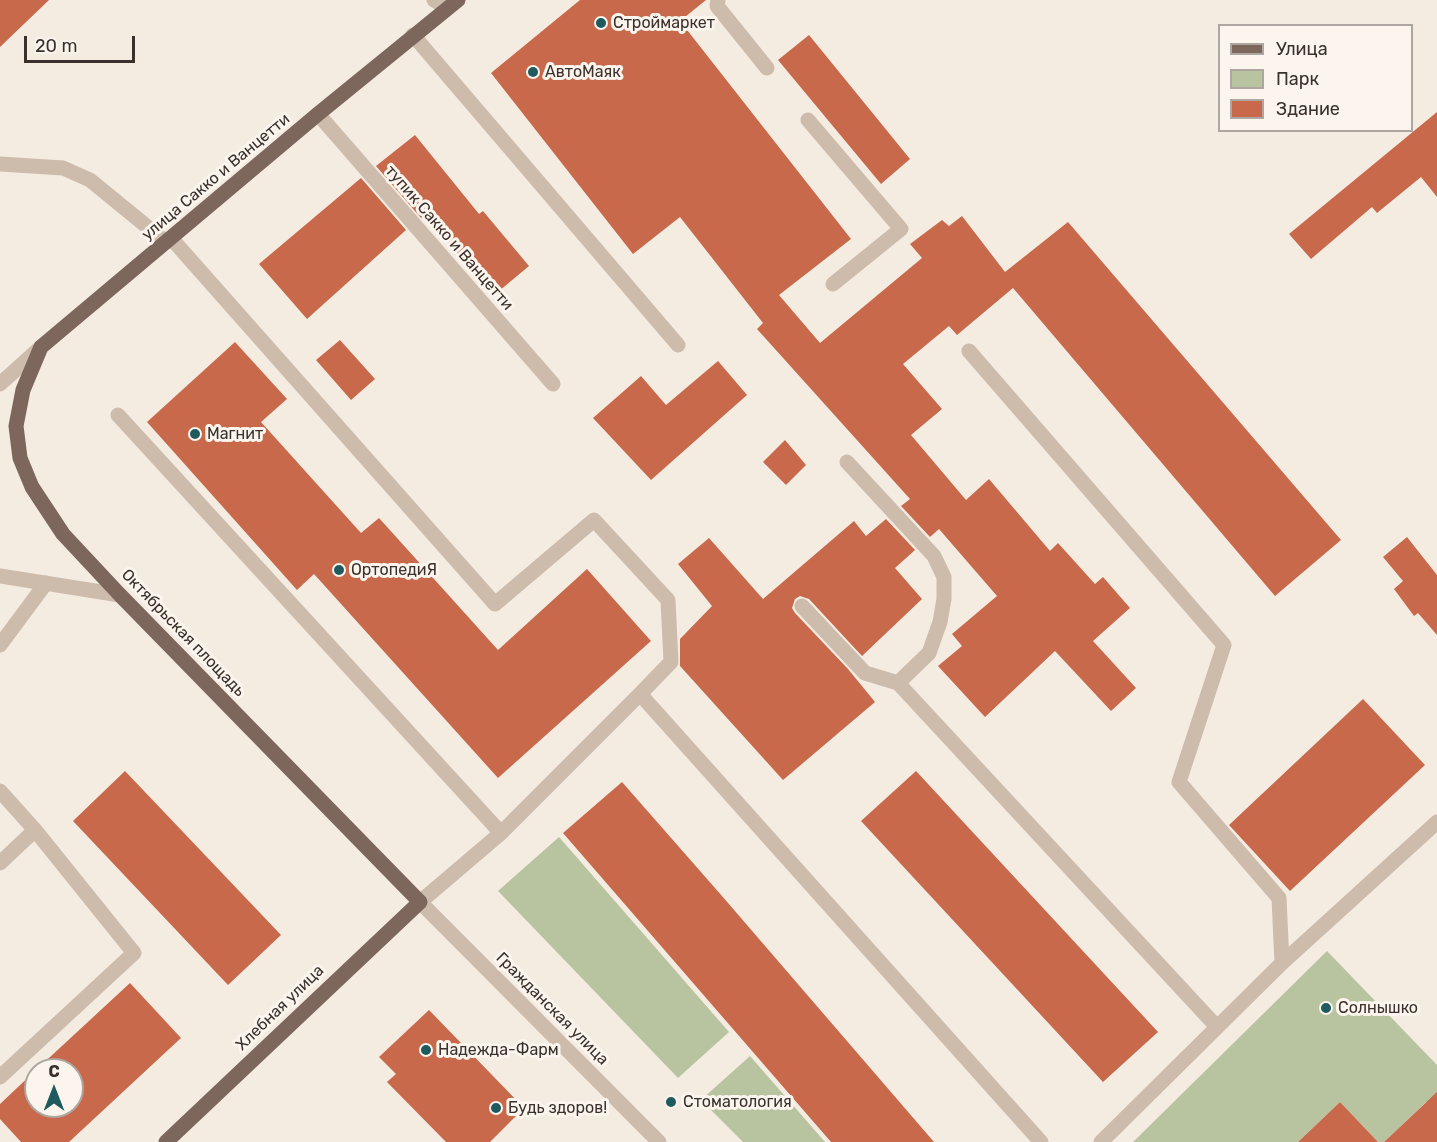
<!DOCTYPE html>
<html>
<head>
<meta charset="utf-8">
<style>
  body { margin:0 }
  #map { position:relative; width:1437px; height:1142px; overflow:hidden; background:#f4ebe1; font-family:Rubik,sans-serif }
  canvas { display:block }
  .legend { position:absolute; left:1218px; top:24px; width:195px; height:108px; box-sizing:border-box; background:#fbf5ee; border:2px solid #aea6a0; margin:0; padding:8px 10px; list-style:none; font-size:18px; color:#3b302b }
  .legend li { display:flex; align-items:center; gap:12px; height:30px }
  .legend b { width:30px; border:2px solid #aea6a0 }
  .north { position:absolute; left:24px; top:1058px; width:60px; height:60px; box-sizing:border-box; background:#fbf5ee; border:2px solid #aea6a0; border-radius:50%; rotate:0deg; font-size:16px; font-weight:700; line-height:24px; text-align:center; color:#3b302b }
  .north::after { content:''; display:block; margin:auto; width:21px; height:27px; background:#1f5a5e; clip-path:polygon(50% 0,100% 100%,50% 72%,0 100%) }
  .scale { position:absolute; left:24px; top:36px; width:111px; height:27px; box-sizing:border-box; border:3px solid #3b302b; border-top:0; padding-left:8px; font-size:18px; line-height:21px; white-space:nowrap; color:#3b302b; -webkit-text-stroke:4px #fbf5ee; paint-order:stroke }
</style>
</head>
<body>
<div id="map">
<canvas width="1437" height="1142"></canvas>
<ul class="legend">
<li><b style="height:8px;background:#7d675c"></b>Улица</li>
<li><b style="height:16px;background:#b8c4a0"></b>Парк</li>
<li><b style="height:16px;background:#c8694b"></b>Здание</li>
</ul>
<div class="north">С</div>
<div class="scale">20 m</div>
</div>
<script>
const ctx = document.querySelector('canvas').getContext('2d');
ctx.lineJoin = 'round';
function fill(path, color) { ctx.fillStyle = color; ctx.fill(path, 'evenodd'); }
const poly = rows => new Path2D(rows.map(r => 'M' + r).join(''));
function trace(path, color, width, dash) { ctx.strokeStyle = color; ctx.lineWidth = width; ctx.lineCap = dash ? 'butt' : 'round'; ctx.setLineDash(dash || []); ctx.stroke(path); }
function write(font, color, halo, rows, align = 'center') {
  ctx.font = font + ' Rubik,sans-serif'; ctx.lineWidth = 6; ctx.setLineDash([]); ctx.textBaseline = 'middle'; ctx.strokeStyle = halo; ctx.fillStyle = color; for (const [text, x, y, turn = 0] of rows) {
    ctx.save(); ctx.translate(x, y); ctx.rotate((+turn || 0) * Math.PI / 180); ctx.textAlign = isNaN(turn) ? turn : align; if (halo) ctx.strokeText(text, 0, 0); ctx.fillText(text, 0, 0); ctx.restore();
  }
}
fill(poly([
  [559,837,729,1032,678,1078,498,891],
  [1327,951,1437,1065,1437,1114,1426,1102,1384,1142,1378,1142,1340,1102,1298,1142,1133,1142],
  [750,1056,825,1142,743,1142,701,1100]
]), '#b8c4a0');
fill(poly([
  [0,0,49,0,0,47],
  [580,0,706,0,680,21,851,239,779,295,820,343,922,258,910,244,942,220,949,226,962,216,1005,272,1068,222,1341,540,1275,596,1013,288,957,335,949,326,903,364,942,409,911,435,966,500,989,479,1050,551,1058,543,1095,584,1103,577,1130,608,1093,641,1136,688,1111,711,1055,651,985,717,938,666,962,646,952,634,997,596,939,529,930,537,901,506,910,499,757,329,763,323,680,217,633,254,491,73],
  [809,35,910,159,881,184,778,60],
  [1437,112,1437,197,1421,177,1377,213,1372,207,1311,259,1289,234],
  [415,135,479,214,483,211,529,266,493,296,425,215,421,218,376,166],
  [361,178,406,230,307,319,259,264],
  [340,340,375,379,351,400,316,360],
  [235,342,287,399,261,422,361,533,379,518,498,650,587,569,651,641,498,778,314,574,297,590,147,422],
  [718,361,747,395,651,480,593,418,641,376,666,405],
  [785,440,806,465,786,485,763,462],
  [886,519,915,550,895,568,922,599,862,656,809,599,800,596,795,599,792,608,795,613,848,669,875,702,783,780,680,666,680,639,712,606,678,564,709,538,763,599,854,521,866,536],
  [1407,537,1437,575,1437,635,1418,613,1414,616,1394,589,1403,581,1383,557],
  [1363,699,1425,765,1290,891,1229,825],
  [125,771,281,935,228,985,73,821],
  [916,771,1158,1032,1103,1082,861,821],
  [622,782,722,896,934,1142,831,1142,563,833],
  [130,983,181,1038,69,1142,21,1142,0,1119,0,1104,36,1070,36,1106,72,1106,72,1070,36,1070],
  [429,1010,524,1108,490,1142,446,1142,387,1082,396,1074,379,1057],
  [1437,1092,1437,1142,1384,1142],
  [1340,1102,1378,1142,1298,1142]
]), '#c8694b');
trace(poly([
  [434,0,448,8],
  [718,0,717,6,767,68],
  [413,35,678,345],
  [808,120,901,229,833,284],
  [0,164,63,168,90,180,166,242],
  [171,238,495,604,594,520,668,600,671,662,640,694],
  [969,351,1224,645,1179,782,1279,898,1282,963],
  [118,415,501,833],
  [847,462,934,556,944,577,944,599,940,622,929,653,898,683,1217,1027],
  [802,606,865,673,898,683],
  [0,645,46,583],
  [0,791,35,830,0,863],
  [420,902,501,833,640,694,1041,1142],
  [0,1077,134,953,35,830],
  [1101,1142,1282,963,1437,822]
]), '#cdbbac', 15);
trace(poly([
  [318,114,553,384],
  [420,902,659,1142]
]), '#cdbbac', 15);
trace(poly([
  [0,384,41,347],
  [0,576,120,595]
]), '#cdbbac', 15);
trace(poly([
  [166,1142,420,902,120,595,63,534,32,487,20,458,16,426,23,390,41,347,318,114,458,0]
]), '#7d675c', 15);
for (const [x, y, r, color] of [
  [601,23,6,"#1f5a5e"],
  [533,72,6,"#1f5a5e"],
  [195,434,6,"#1f5a5e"],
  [339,570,6,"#1f5a5e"],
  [1326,1008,6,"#1f5a5e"],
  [426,1050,6,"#1f5a5e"],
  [671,1102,6,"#1f5a5e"],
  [496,1108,6,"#1f5a5e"]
]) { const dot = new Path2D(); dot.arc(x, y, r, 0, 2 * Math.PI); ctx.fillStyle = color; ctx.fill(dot); trace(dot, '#fbf5ee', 2); }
write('16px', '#3b302b', '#fbf5ee', [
  ["Строймаркет",613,23],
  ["АвтоМаяк",545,72],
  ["Магнит",207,434],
  ["ОртопедиЯ",351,570],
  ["Солнышко",1338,1008],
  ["Надежда-Фарм",438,1050],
  ["Стоматология",683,1102],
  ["Будь здоров!",508,1108]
], 'left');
write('16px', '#3b302b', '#fbf5ee', [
  ["улица Сакко и Ванцетти",216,177,-40],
  ["тупик Сакко и Ванцетти",449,238,49],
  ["Октябрьская площадь",183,633,46],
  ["Хлебная улица",280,1008,-44],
  ["Гражданская улица",552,1009,45]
]);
</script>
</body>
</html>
